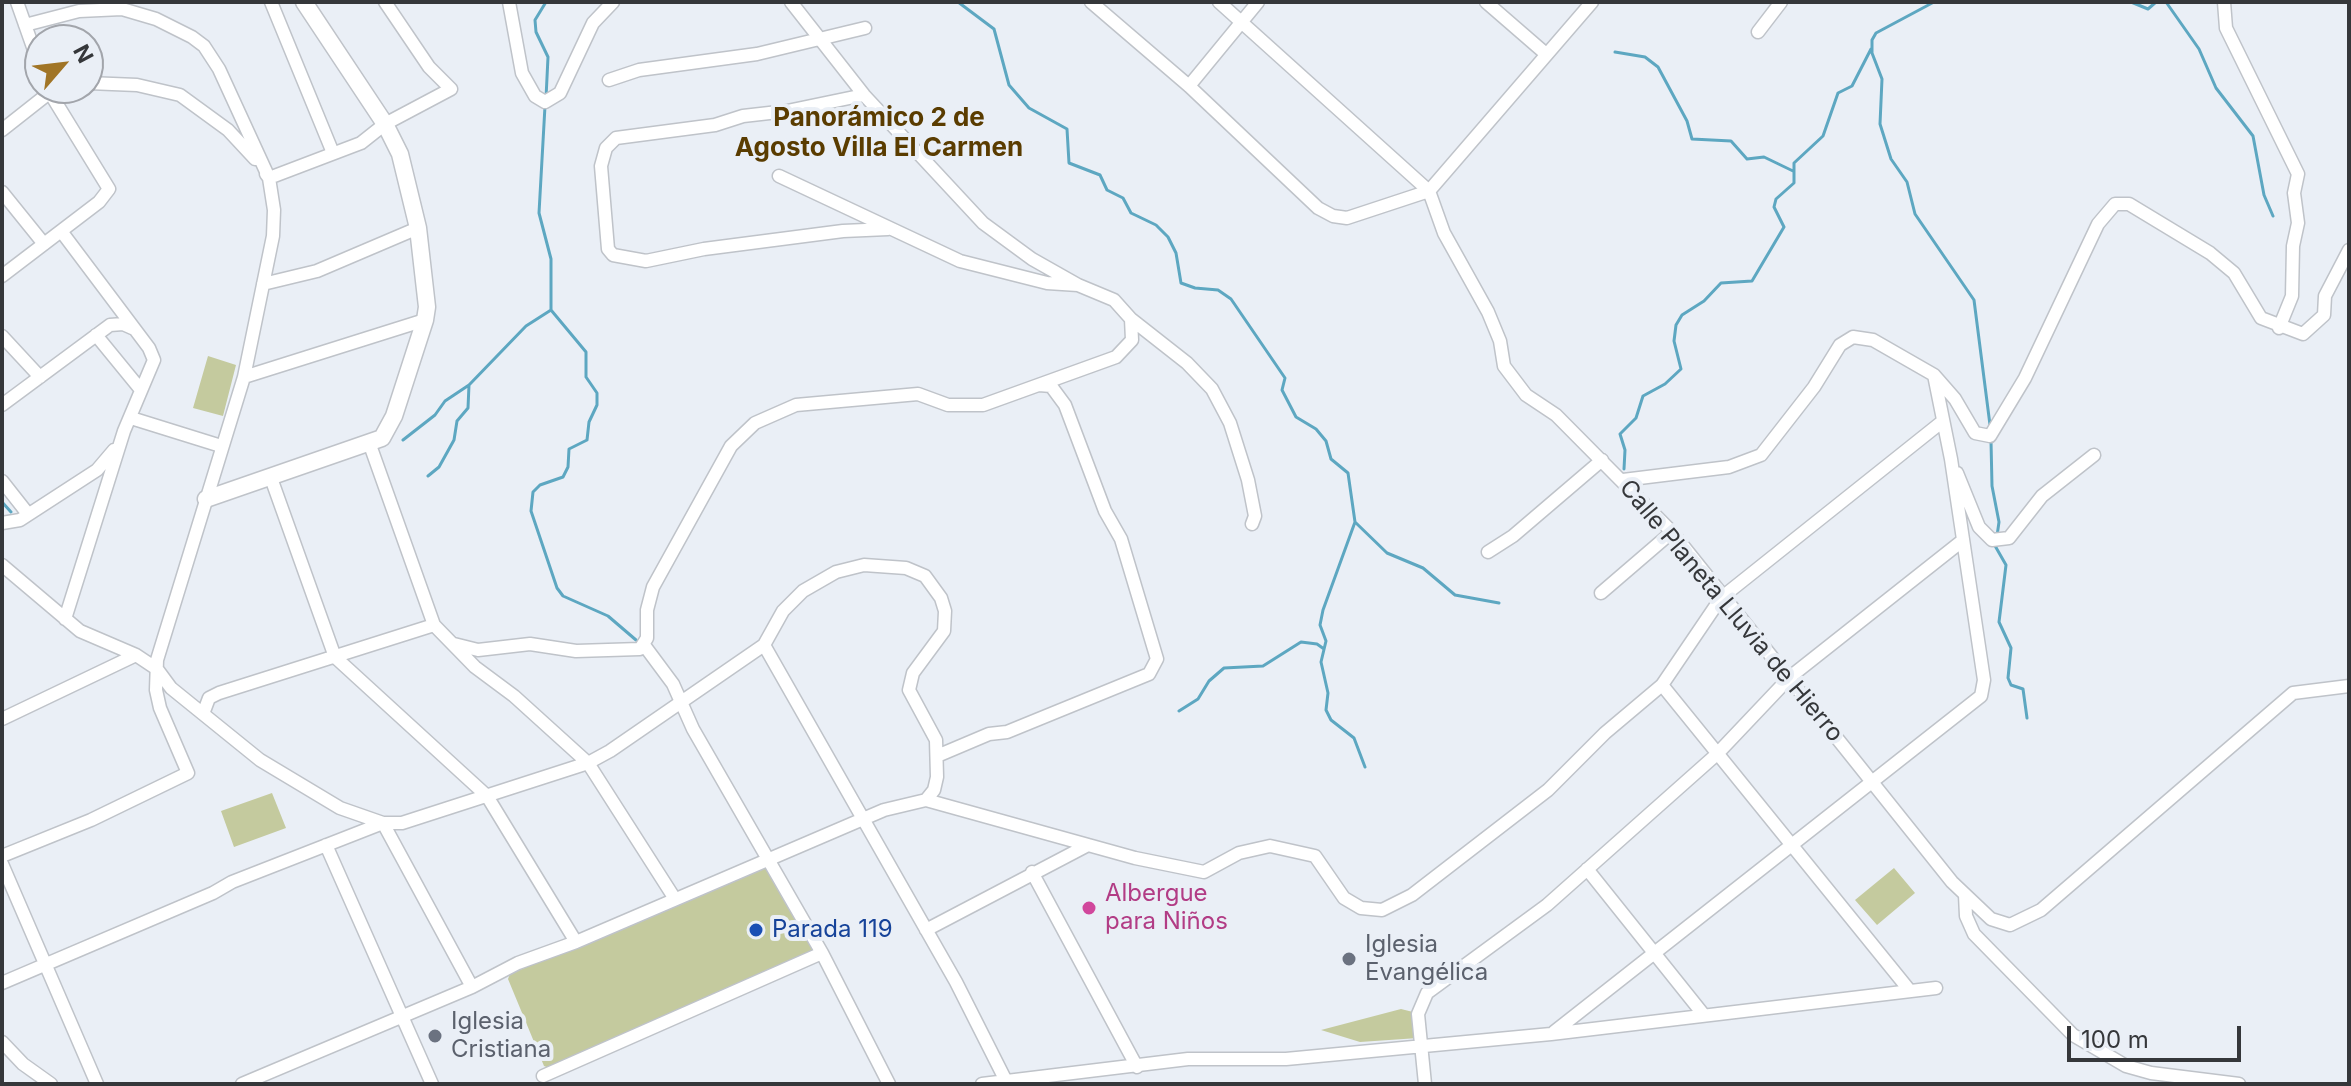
<!DOCTYPE html>
<html>
<head>
<meta charset="utf-8">
<style>
  body { margin:0 }
  #map { position:relative; width:2351px; height:1086px; overflow:hidden; background:#eaeff6; font-family:Inter,sans-serif }
  canvas { display:block }
  .frame { position:absolute; inset:0; border:4px solid #35373a; pointer-events:none }
  .north { position:absolute; left:24px; top:24px; width:80px; height:80px; box-sizing:border-box; background:#eaeff6; border:2px solid #a2a5ab; border-radius:50%; rotate:62deg; font-size:22px; font-weight:700; line-height:32px; text-align:center; color:#35373a }
  .north::after { content:''; display:block; margin:auto; width:28px; height:36px; background:#a17526; clip-path:polygon(50% 0,100% 100%,50% 72%,0 100%) }
  .scale { position:absolute; left:2067px; top:1026px; width:174px; height:36px; box-sizing:border-box; border:4px solid #35373a; border-top:0; padding-left:10px; font-size:24px; line-height:28px; white-space:nowrap; color:#35373a; -webkit-text-stroke:6px #eaeff6; paint-order:stroke }
</style>
</head>
<body>
<div id="map">
<canvas width="2351" height="1086"></canvas>
<div class="frame"></div>
<div class="north">N</div>
<div class="scale">100 m</div>
</div>
<script>
const ctx = document.querySelector('canvas').getContext('2d');
ctx.lineJoin = 'round';
function fill(path, color) { ctx.fillStyle = color; ctx.fill(path, 'evenodd'); }
const poly = rows => new Path2D(rows.map(r => 'M' + r).join(''));
function trace(path, color, width, dash) { ctx.strokeStyle = color; ctx.lineWidth = width; ctx.lineCap = dash ? 'butt' : 'round'; ctx.setLineDash(dash || []); ctx.stroke(path); }
function write(font, color, halo, rows, align = 'center') {
  ctx.font = font + ' Inter,sans-serif'; ctx.lineWidth = 8; ctx.setLineDash([]); ctx.textBaseline = 'middle'; ctx.strokeStyle = halo; ctx.fillStyle = color; for (const [text, x, y, turn = 0] of rows) {
    ctx.save(); ctx.translate(x, y); ctx.rotate((+turn || 0) * Math.PI / 180); ctx.textAlign = isNaN(turn) ? turn : align; if (halo) ctx.strokeText(text, 0, 0); ctx.fillText(text, 0, 0); ctx.restore();
  }
}
fill(poly([
  [208,356,236,365,223,416,193,408],
  [272,793,286,828,234,847,221,811],
  [764,868,768,869,813,946,813,951,549,1068,544,1066,508,979,510,974],
  [1894,868,1915,893,1877,925,1855,900],
  [1401,1009,1413,1012,1418,1038,1360,1042,1321,1030]
]), '#c4ca9e');
trace(poly([
  [958,2,994,29,1009,85,1029,108,1067,129,1069,163,1100,175,1107,190,1123,198,1131,213,1156,225,1168,237,1176,253,1181,283,1195,288,1218,290,1231,299,1285,378,1282,390,1296,417,1316,429,1326,441,1331,459,1348,473,1355,522,1323,610,1320,625,1326,641,1321,662,1328,693,1326,710,1331,720,1354,738,1365,767],
  [1934,2,1876,33,1872,40,1872,53,1882,79,1880,124,1891,159,1907,182,1915,214,1974,300,1990,425],
  [2131,2,2148,9,2156,2],
  [2166,2,2199,49,2216,88,2253,136,2264,195,2273,216],
  [1615,52,1645,57,1658,67,1687,121,1692,139,1731,141,1747,159,1764,157,1793,171],
  [546,98,548,57,536,32,535,20,546,2],
  [545,106,539,213,551,259,551,310,586,352,586,377,597,393,597,405,589,422,587,440,569,449,568,467,563,477,540,485,533,492,531,511,557,588,563,596,608,616,636,640],
  [403,440,435,415,445,401,469,385],
  [1991,441,1992,486,1999,522,1997,536],
  [1624,469,1625,450,1620,434,1636,418,1643,396,1665,384,1681,369,1674,341,1676,325,1682,315,1704,301,1721,283,1752,281,1784,227,1774,207,1776,199,1794,183,1794,163,1823,136,1838,93,1852,86,1871,49],
  [428,476,439,467,454,440,457,421,468,408,469,385,526,326,551,310],
  [2,502,11,512],
  [1355,522,1387,553,1423,568,1455,595,1499,603],
  [1994,544,2006,565,1999,622,2011,648,2008,678,2011,685,2023,689,2027,718],
  [1179,711,1198,699,1209,681,1224,668,1263,666,1301,642,1317,644,1324,649]
]), '#5da7c1', 3);
const minor = poly([
  [17,2,40,67],
  [271,2,333,153],
  [509,2,522,73,535,96,545,102,560,93,593,23,613,2],
  [791,2,864,95,983,223,1032,259,1078,285],
  [1091,2,1189,86,1318,208,1333,216,1347,218,1429,191,1592,2],
  [1219,2,1429,191,1444,233,1488,312,1500,341,1504,366,1526,395,1556,415,1672,532,1952,882,1991,919,2010,925,2041,910,2293,693,2349,686],
  [1486,2,1546,54],
  [2224,2,2226,28,2298,174,2294,193,2298,223,2293,246,2292,296,2279,328],
  [1758,32,1781,2],
  [609,80,639,70,757,54,865,28],
  [88,83,137,85,180,95,228,130,255,159],
  [1189,86,1258,2],
  [864,95,787,111,743,116,715,125,616,138,606,148,601,166,608,249,613,255,646,261,704,249,843,231,888,229],
  [2,130,49,93],
  [266,174,269,178,361,143,385,124,451,89,429,67,385,2],
  [779,176,960,261,1047,283,1078,285,1114,300,1131,319,1187,363,1212,389,1230,423,1248,480,1255,516,1252,524],
  [2,192,44,244],
  [61,231,149,348,154,360,124,431,65,619],
  [2,276,99,202,109,189,47,88],
  [263,284,317,271,418,228],
  [96,335,141,390],
  [2,336,40,377],
  [244,377,425,320],
  [2,405,110,325,123,324,132,328],
  [131,418,221,446],
  [370,445,434,625,475,667,514,696,588,763,675,899],
  [1957,473,1979,527,1992,540,2009,538,2042,496,2094,455],
  [271,478,335,657,487,796,576,942],
  [1623,480,1729,467,1761,455,1814,387,1840,345,1853,337,1873,340,1934,375,1955,399,1975,433,1990,436,2025,378,2098,224,2115,204,2129,204,2210,253,2234,273,2261,318,2303,334,2324,315,2325,296,2349,250],
  [2,481,28,514],
  [2,523,20,520,97,470,114,450],
  [1488,552,1513,536,1602,460],
  [2,565,80,631,136,655,157,669,171,688,260,760,340,808,383,823,402,823,588,763,610,751,764,645,783,611,803,591,836,572,864,565,906,568,925,576,941,598,945,611,944,631,913,673,909,690,936,740,937,777,934,790,926,800,884,810,576,942,518,963,472,987,242,1084],
  [1601,593,1672,532],
  [454,644,478,650,530,644,576,651,640,649,647,638,647,610,653,587,731,446,755,423,796,405,918,394,948,405,983,405,1116,357,1132,340,1131,319],
  [644,645,673,684,693,729,822,953,889,1084],
  [764,645,956,982,1006,1081],
  [1662,685,1910,991],
  [203,714,209,698,219,693,434,625],
  [2,719,136,655],
  [937,756,989,734,1007,732,1149,674,1157,659,1121,539,1105,511,1065,405,1051,386,1039,385],
  [926,800,1135,858,1204,872,1239,853,1270,846,1315,856,1344,898,1361,908,1382,910,1412,895,1548,790,1605,733,1662,685,1721,598,1943,421],
  [326,845,432,1084],
  [2,856,91,820,188,773,160,708,156,690,157,660,244,377,273,236,274,210,269,178,219,69,204,46,192,37,156,19,122,9,79,11,25,25],
  [2,864,97,1084],
  [1587,869,1703,1014],
  [1032,872,1137,1067],
  [1965,895,1966,916,1974,934,2073,1035,2126,1066,2151,1073,2239,1084],
  [926,930,1088,845],
  [2,983,213,893,232,882,383,823,472,987],
  [1554,1032,1981,696,1984,680,1951,459,1934,375],
  [2,1042,23,1064,51,1084],
  [543,1076,822,953],
  [982,1084,1188,1059,1286,1059,1551,1034,1936,988],
  [1425,1084,1418,1014,1427,993,1547,905,1717,754,1790,677,1962,541]
]);
const tertiary = poly([
  [206,499,382,438,394,416,425,320,427,307,418,228,400,154,385,124,304,2]
]);
trace(minor, '#bfc3c9', 15);
trace(tertiary, '#bfc3c9', 19);
trace(minor, '#fff', 12);
trace(tertiary, '#fff', 16);
for (const [x, y, r, color] of [
  [1089,908,8,"#d1479c"],
  [756,930,8,"#1a4fb4"],
  [1349,959,8,"#6b7280"],
  [435,1036,8,"#6b7280"]
]) { const dot = new Path2D(); dot.arc(x, y, r, 0, 2 * Math.PI); ctx.fillStyle = color; ctx.fill(dot); trace(dot, '#eaeff6', 3); }
write('24px', '#35373a', '#eaeff6', [
  ["Calle Planeta Lluvia de Hierro",1731,611,50]
]);
write('24px', '#b23c85', '#eaeff6', [
  ["Albergue",1105,894],
  ["para Niños",1105,922]
], 'left');
write('24px', '#164399', '#eaeff6', [
  ["Parada 119",772,930]
], 'left');
write('24px', '#5b616d', '#eaeff6', [
  ["Iglesia",1365,945],
  ["Evangélica",1365,973],
  ["Iglesia",451,1022],
  ["Cristiana",451,1050]
], 'left');
write('bold 26px', '#5a3c00', '#eaeff6', [
  ["Panorámico 2 de",879,118],
  ["Agosto Villa El Carmen",879,148]
]);
</script>
</body>
</html>
